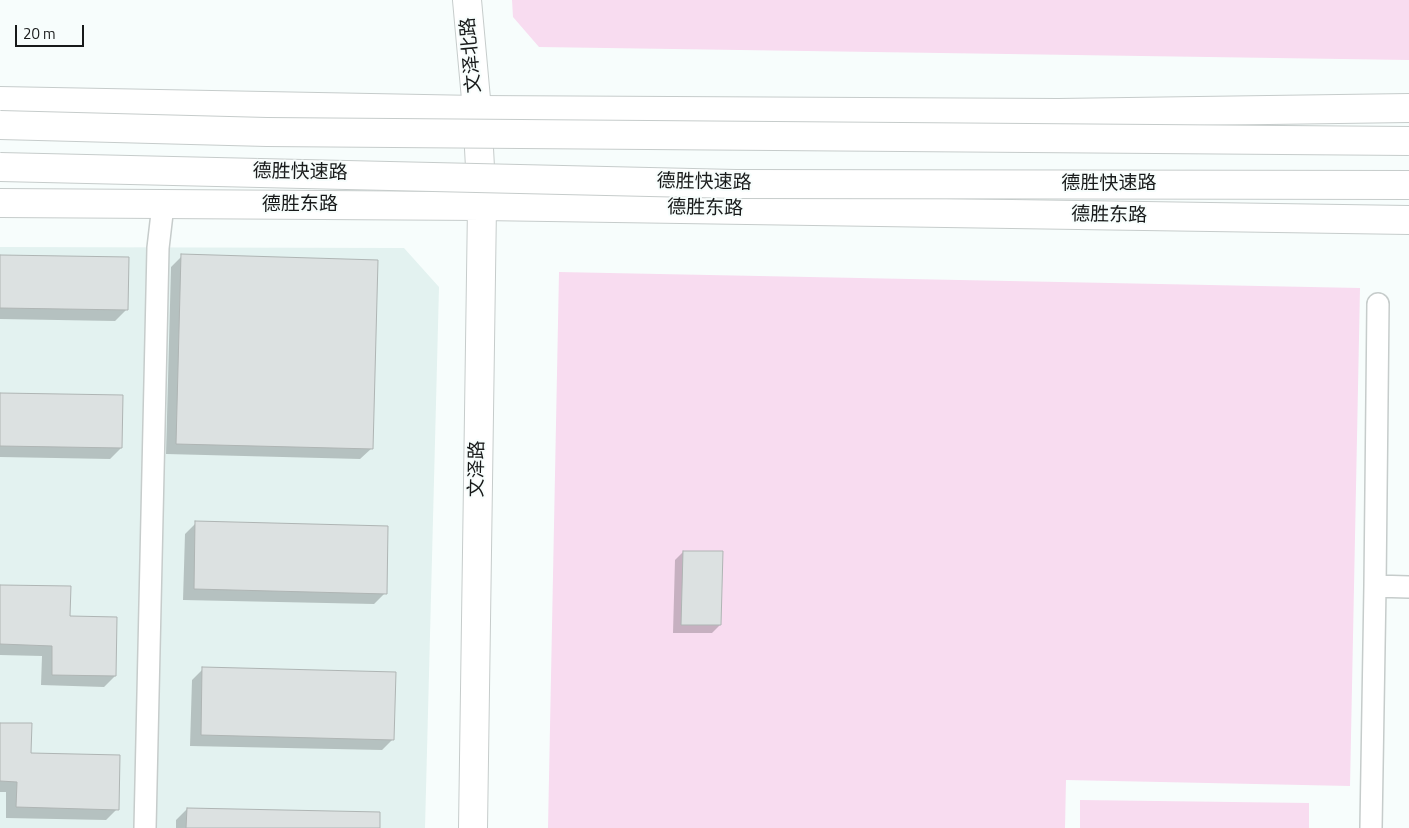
<!DOCTYPE html>
<html>
<head>
<meta charset="utf-8">
<style>
  body { margin:0 }
  #map { position:relative; width:1409px; height:828px; overflow:hidden; background:#f7fdfc; font-family:"Titillium Web",sans-serif }
  canvas { display:block }
  .scale { position:absolute; left:15px; top:25px; width:69px; height:22px; box-sizing:border-box; border:2px solid #181a1a; border-top:0; padding-left:6px; font-size:15px; line-height:18px; white-space:nowrap; color:#181a1a; -webkit-text-stroke:4px #f7fdfc; paint-order:stroke }
</style>
</head>
<body>
<div id="map">
<canvas width="1409" height="828"></canvas>
<div class="scale">20 m</div>
</div>
<script>
const ctx = document.querySelector('canvas').getContext('2d');
ctx.lineJoin = 'round';
function fill(path, color) { ctx.fillStyle = color; ctx.fill(path, 'evenodd'); }
const poly = rows => new Path2D(rows.map(r => 'M' + r).join(''));
function trace(path, color, width, dash) { ctx.strokeStyle = color; ctx.lineWidth = width; ctx.lineCap = dash ? 'butt' : 'round'; ctx.setLineDash(dash || []); ctx.stroke(path); }
function write(font, color, halo, rows, align = 'center') {
  ctx.font = font + ' "Titillium Web","Noto Sans SC",sans-serif'; ctx.lineWidth = 4; ctx.setLineDash([]); ctx.textBaseline = 'middle'; ctx.strokeStyle = halo; ctx.fillStyle = color; for (const [text, x, y, turn = 0] of rows) {
    ctx.save(); ctx.translate(x, y); ctx.rotate((+turn || 0) * Math.PI / 180); ctx.textAlign = isNaN(turn) ? turn : align; if (halo) ctx.strokeText(text, 0, 0); ctx.fillText(text, 0, 0); ctx.restore();
  }
}
fill(poly([
  [0,247,404,248,439,287,425,828,0,828]
]), '#e3f2f0');
fill(poly([
  [512,0,1409,0,1409,60,539,47,513,17],
  [559,272,1360,288,1350,786,1066,780,1065,828,548,828],
  [1080,800,1309,803,1309,828,1080,828]
]), '#f8dcf0');
fill(poly([
  [0,256,126,310,115,321,0,319],
  [182,256,372,448,360,459,166,454,171,267],
  [0,394,121,448,110,459,0,457],
  [196,523,385,593,374,604,183,600,185,534],
  [683,552,720,625,712,633,673,633,675,560],
  [0,586,69,617,115,676,104,687,41,685,42,656,0,655],
  [203,669,393,739,382,750,190,746,192,680],
  [0,724,30,754,117,809,106,820,6,818,6,792,0,792],
  [187,809,378,828,176,828,176,820]
]), '#0003');
const building = poly([
  [181,254,378,260,373,449,176,444,181,254],
  [0,255,129,257,128,310,0,308,0,255],
  [0,393,123,395,122,448,0,446,0,393],
  [195,521,388,526,387,594,194,589,195,521],
  [683,551,723,551,721,625,681,625,683,551],
  [0,585,71,586,70,616,117,617,116,676,52,675,52,646,0,644,0,585],
  [202,667,396,672,394,740,201,735,202,667],
  [0,723,32,723,31,753,120,755,119,810,16,807,17,782,0,781,0,723],
  [187,808,380,812,380,828,186,828,187,808]
]);
fill(building, '#dce1e1');
trace(building, '#afb5b4', 1);
const street = poly([
  [1375,586,1409,587],
  [145,828,158,248,163,205],
  [1371,828,1375,586,1378,304]
]);
const secondary = poly([
  [467,0,477,110]
]);
const primary = poly([
  [0,101,477,110,1058,113,1409,108],
  [0,203,482,206,1409,220],
  [473,828,482,206,477,110]
]);
trace(street, '#c6cccb', 24);
trace(secondary, '#c6cccb', 30);
trace(primary, '#c6cccb', 30);
trace(street, '#fff', 21);
trace(secondary, '#fff', 28);
trace(primary, '#fff', 28);
const highwayBridge = poly([
  [0,125,267,132,1409,141],
  [0,167,736,184,1409,185]
]);
trace(highwayBridge, '#c6cccb', 30, []);
trace(highwayBridge, '#fff', 28);
write('19px', '#181a1a', '#f7fdfc', [
  ["文泽北路",472,55,-95],
  ["德胜快速路",300,173,1],
  ["德胜快速路",704,183,1],
  ["德胜快速路",1109,184],
  ["德胜东路",300,205],
  ["德胜东路",705,209,1],
  ["德胜东路",1109,216,1],
  ["文泽路",478,469,-89]
]);
</script>
</body>
</html>
